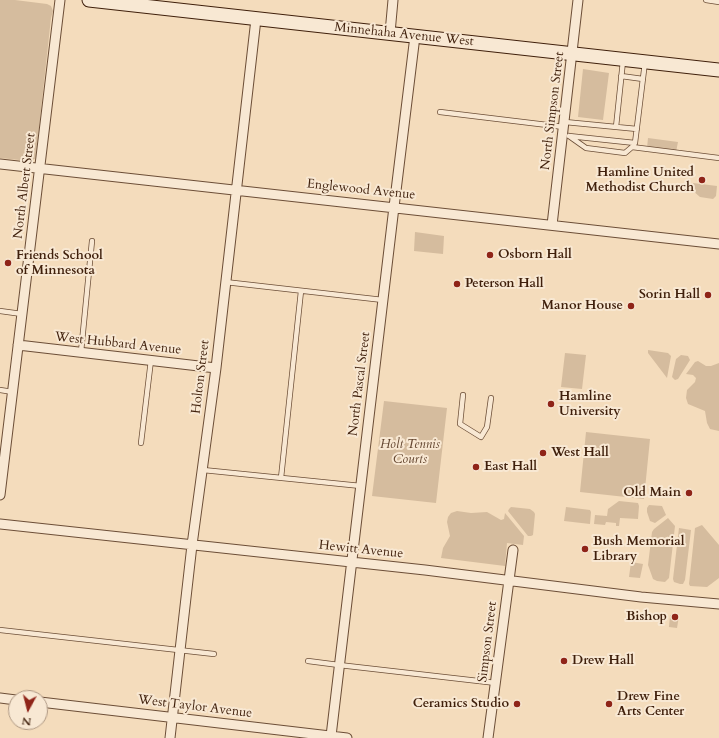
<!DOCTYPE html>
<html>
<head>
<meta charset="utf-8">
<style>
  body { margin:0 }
  #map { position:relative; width:719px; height:738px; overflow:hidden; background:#f4dcbc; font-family:Cardo,serif }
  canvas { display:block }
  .north { position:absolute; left:8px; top:690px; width:40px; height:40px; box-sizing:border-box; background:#f8e8d3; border:1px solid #ae9883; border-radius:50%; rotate:187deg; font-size:11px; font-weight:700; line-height:16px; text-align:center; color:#3f1f0b }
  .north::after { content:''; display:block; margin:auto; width:14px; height:18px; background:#8f2418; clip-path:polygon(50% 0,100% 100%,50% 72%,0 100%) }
</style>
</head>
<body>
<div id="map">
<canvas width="719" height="738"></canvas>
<div class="north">N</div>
</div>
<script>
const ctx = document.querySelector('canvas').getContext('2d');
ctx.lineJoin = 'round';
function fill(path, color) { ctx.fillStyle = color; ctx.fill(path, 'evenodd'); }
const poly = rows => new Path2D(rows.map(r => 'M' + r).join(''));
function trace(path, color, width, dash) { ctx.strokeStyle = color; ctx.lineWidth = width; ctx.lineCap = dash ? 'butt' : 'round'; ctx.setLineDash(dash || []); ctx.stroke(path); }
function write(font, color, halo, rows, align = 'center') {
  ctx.font = font + ' Cardo,serif'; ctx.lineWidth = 4; ctx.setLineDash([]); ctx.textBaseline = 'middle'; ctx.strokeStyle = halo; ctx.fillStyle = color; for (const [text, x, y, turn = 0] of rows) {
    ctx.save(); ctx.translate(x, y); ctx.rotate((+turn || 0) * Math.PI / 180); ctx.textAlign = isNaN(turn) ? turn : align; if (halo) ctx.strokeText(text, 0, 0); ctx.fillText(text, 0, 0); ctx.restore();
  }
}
fill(poly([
  [0,0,15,0,47,4,51,6,53,11,51,18,36,156,35,159,29,161,0,158],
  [583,69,609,73,603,120,578,117],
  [648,138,678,142,676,152,647,148],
  [693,183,717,186,716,196,713,199,700,197,692,190],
  [415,232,444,236,443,254,414,251],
  [648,350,668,353,671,356,667,378,648,353],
  [565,353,586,355,582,389,561,387],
  [681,355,688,356,690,360,678,379,675,380,672,377,676,359],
  [698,361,706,366,711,366,719,363,719,431,710,429,707,423,705,411,688,404,686,398,687,390,695,382,696,378,693,375,686,374,695,362],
  [384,401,447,408,436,503,372,496],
  [586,432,650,439,644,499,580,492],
  [619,501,638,503,639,506,638,519,620,518,619,526,616,526,616,523,606,522,605,525,594,524,595,515,607,516,608,509],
  [649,505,662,506,666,515,655,523,650,521,647,512,647,508],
  [511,507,530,509,534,512,535,514,533,535,531,536,528,536,508,511,509,509],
  [566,507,590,510,591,512,590,524,564,521],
  [457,511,471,513,487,512,501,520,504,519,505,513,524,536,523,545,507,543,505,566,441,558,443,548,450,536,447,522,448,517,451,513],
  [668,518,675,526,669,578,665,582,657,581,653,579,648,565,652,532,654,529],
  [702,525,719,545,719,578,707,587,690,586,689,584,695,528],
  [679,528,691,530,685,580,683,584,680,584,674,582,673,579],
  [631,562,643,564,640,578,629,577],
  [670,615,679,616,677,628,669,627]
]), '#d5bc9e');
const lane = poly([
  [706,0,719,2],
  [621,76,643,79],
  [440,112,564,127],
  [565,122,637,129],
  [616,127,623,61],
  [569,136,586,148,625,153,632,147,635,143,645,62],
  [569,136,635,143],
  [632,147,719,158],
  [225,282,383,300],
  [0,311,22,314],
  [81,352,92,241],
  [0,390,13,392],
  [463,395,460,424,481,437,487,427,491,398],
  [141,443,151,360],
  [203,470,361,486],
  [281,478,301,291],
  [0,630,214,654],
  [308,661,339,665,496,683]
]);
const street = poly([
  [390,33,393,0],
  [0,164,719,244],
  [552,225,578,0],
  [18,345,216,368],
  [0,495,60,0],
  [0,524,425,570,641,597,719,604],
  [0,698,16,700],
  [40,702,347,738],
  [331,736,394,207,415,36],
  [170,738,192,545,216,368,256,19],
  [488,738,513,550]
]);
const secondary = poly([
  [89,0,719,70]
]);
trace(lane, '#6c4e37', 6);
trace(street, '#6c4e37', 11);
trace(secondary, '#3f1f0b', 15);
trace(lane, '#f8e8d3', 4.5);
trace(street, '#f8e8d3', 9);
trace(secondary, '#f8e8d3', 13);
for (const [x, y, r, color] of [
  [702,180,4,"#8f2418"],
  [490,255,4,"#8f2418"],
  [8,263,4,"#8f2418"],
  [457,284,4,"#8f2418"],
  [708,295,4,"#8f2418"],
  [631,306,4,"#8f2418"],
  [551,404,4,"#8f2418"],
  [543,453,4,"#8f2418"],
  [476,467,4,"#8f2418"],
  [689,493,4,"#8f2418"],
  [585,549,4,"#8f2418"],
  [675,617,4,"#8f2418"],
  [564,661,4,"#8f2418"],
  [517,704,4,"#8f2418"],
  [609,704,4,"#8f2418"]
]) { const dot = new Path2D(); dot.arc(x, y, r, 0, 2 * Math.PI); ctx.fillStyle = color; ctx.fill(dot); trace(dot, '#f8e8d3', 1.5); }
write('13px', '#3f1f0b', '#f8e8d3', [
  ["Minnehaha Avenue West",404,35,6],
  ["North Simpson Street",553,111,-83],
  ["North Albert Street",25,186,-83],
  ["Englewood Avenue",361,190,6],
  ["West Hubbard Avenue",118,344,6],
  ["Holton Street",201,377,-83],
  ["North Pascal Street",360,384,-83],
  ["Hewitt Avenue",361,550,6],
  ["Simpson Street",488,642,-83],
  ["West Taylor Avenue",195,707,7]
]);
write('bold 13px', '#3f1f0b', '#f8e8d3', [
  ["Hamline United",694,173,"right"],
  ["Methodist Church",694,188,"right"],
  ["Osborn Hall",498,255],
  ["Friends School",16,256],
  ["of Minnesota",16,271],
  ["Peterson Hall",465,284],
  ["Sorin Hall",700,295,"right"],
  ["Manor House",623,306,"right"],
  ["Hamline",559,397],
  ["University",559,412],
  ["West Hall",551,453],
  ["East Hall",484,467],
  ["Old Main",681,493,"right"],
  ["Bush Memorial",593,542],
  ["Library",593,557],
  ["Bishop",667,617,"right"],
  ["Drew Hall",572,661],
  ["Drew Fine",617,697],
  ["Arts Center",617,712],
  ["Ceramics Studio",509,704,"right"]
], 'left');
write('italic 13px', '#644630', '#f8e8d3', [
  ["Holt Tennis",410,445],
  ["Courts",410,460]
]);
</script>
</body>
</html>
